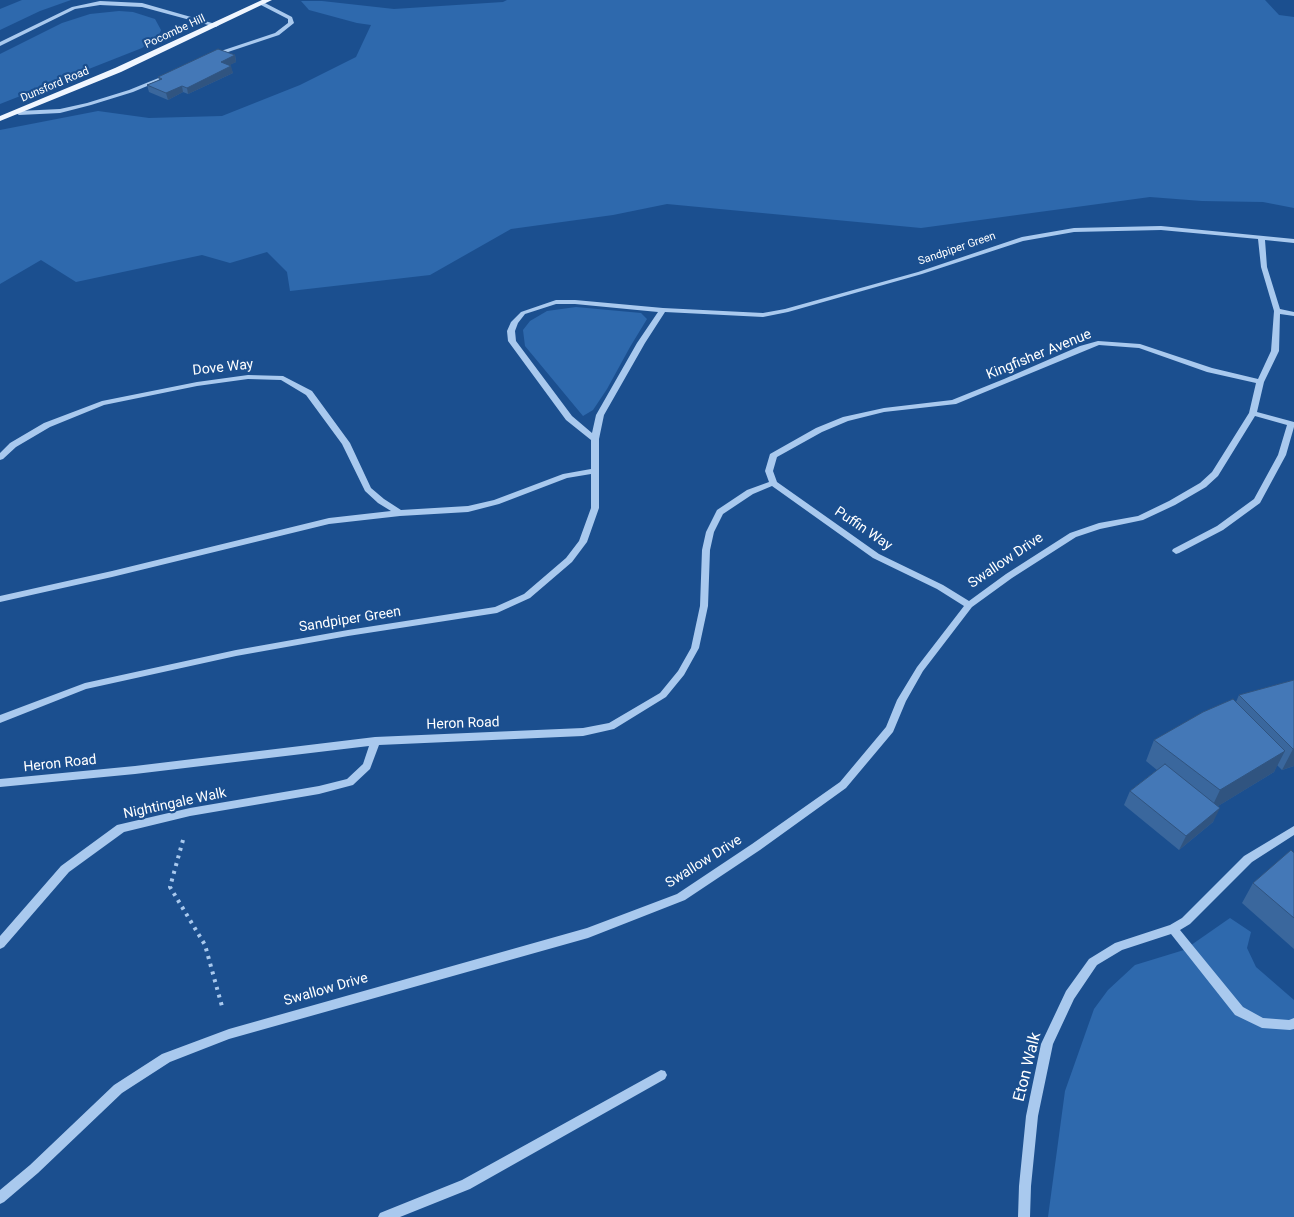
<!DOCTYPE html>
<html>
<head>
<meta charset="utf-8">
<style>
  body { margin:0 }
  canvas { display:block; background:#1b4f8f }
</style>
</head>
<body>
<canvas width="1294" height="1217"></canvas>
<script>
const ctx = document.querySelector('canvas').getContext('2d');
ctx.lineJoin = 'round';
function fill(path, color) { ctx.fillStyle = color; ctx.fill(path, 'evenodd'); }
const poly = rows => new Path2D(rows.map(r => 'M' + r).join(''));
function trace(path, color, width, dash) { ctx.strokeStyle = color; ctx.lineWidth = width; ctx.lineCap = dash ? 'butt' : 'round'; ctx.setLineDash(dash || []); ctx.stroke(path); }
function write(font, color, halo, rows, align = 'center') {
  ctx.font = font + ' Roboto,sans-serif'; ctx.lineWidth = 4.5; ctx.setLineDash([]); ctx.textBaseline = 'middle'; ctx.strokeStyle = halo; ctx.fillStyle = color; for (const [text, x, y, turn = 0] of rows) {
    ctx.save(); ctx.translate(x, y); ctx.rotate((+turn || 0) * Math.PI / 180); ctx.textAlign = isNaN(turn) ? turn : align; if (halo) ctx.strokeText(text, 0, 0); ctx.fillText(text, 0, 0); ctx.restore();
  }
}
fill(poly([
  [22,0,71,0,40,11,0,30,0,9],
  [507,0,1265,0,1279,15,1294,17,1294,208,1263,202,1202,201,1150,197,921,228,667,204,613,215,511,229,430,275,290,291,287,272,267,252,230,263,202,255,76,282,41,260,0,284,0,130,98,111,149,118,222,116,300,85,356,57,371,25,357,23,309,10,301,1,322,1,394,9,503,2],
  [119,11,133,12,155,19,161,30,159,35,142,48,0,104,0,54,62,23,90,14],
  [576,307,641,313,647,319,630,347,607,389,593,410,583,416,525,346,523,330,530,321,547,311],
  [1230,918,1251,932,1247,948,1256,967,1294,1000,1294,1217,1048,1217,1065,1091,1094,1009,1108,990,1135,965,1184,950]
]), '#2e69ad');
trace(poly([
  [183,840,170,887,205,945,223,1010]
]), '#a9c9ee', 4, [3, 5]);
fill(poly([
  [100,1,142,3,219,25,216,27,142,7,100,5,75,9,0,46,0,42,72,7,100,1],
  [259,2,263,2,292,17,294,23,279,35,216,56,212,56,212,54,275,33,288,23,288,19,259,4,259,2],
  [166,75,171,76,133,92,91,105,60,113,19,115,16,113,19,111,60,109,87,103,129,90,166,75],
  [1161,226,1294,239,1294,243,1265,240,1267,267,1280,309,1294,312,1294,316,1280,314,1279,351,1264,382,1257,412,1294,422,1294,427,1286,455,1260,503,1223,530,1179,553,1176,554,1172,551,1173,549,1217,526,1254,499,1278,455,1287,425,1255,416,1218,476,1206,487,1175,505,1143,520,1100,529,1076,537,1012,578,972,607,923,671,906,701,893,732,846,788,760,850,685,900,588,938,229,1039,170,1062,122,1093,38,1173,4,1202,0,1204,0,1190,30,1165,114,1085,162,1054,229,1029,587,928,677,894,752,844,840,782,886,727,897,700,917,667,964,606,937,589,873,558,772,486,753,494,723,514,714,532,710,550,708,606,699,648,684,675,666,697,614,729,583,736,379,745,370,769,353,785,319,794,190,816,124,832,69,872,4,947,0,949,0,936,61,866,117,825,190,808,319,786,347,779,363,764,369,746,135,774,0,787,0,779,135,766,375,737,583,728,609,723,660,693,678,671,691,648,700,606,702,550,706,532,717,510,747,490,769,482,765,471,770,454,816,428,843,417,884,408,952,400,1004,379,1080,346,1098,341,1140,344,1212,368,1258,379,1271,351,1274,311,1261,267,1258,239,1161,230,1074,232,1023,241,922,274,788,312,763,317,665,312,645,343,604,415,599,439,599,508,587,542,572,562,530,598,497,613,348,636,236,656,86,689,0,723,0,715,85,683,236,650,348,630,495,607,524,594,566,558,579,541,591,508,591,474,567,478,499,504,468,512,400,516,329,524,112,577,0,602,0,596,112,571,329,518,391,511,378,503,365,491,342,444,306,395,281,380,248,379,197,386,104,405,50,427,16,447,3,459,0,460,0,453,10,443,44,423,102,401,197,382,248,375,283,376,312,391,350,443,371,488,384,499,401,510,468,506,494,500,563,474,591,469,591,440,566,420,508,341,507,331,511,322,521,312,556,300,575,300,663,308,763,313,785,309,918,272,1022,237,1074,228,1161,226],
  [556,304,575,304,658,312,637,343,596,415,592,433,572,416,516,341,515,331,518,323,525,314,556,304],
  [1099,345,1139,348,1207,372,1256,383,1249,413,1212,472,1200,483,1169,501,1138,516,1099,523,1070,533,1006,574,969,601,943,585,879,554,777,482,773,471,777,457,822,432,848,421,884,412,956,404,1099,345],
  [1294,826,1294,835,1252,862,1190,924,1180,930,1243,1007,1263,1018,1289,1020,1294,1018,1294,1029,1290,1030,1262,1028,1235,1015,1171,934,1122,950,1097,965,1074,999,1053,1044,1038,1116,1031,1186,1030,1217,1018,1217,1019,1186,1026,1116,1041,1044,1066,991,1089,959,1115,943,1170,925,1182,918,1244,856,1294,826],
  [661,1070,665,1071,667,1075,665,1079,470,1189,400,1217,378,1217,380,1213,462,1180,661,1070]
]), '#a9c9ee');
fill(poly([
  [262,0,272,0,121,72,0,121,0,116,115,68,262,0]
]), '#f0f6ff');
fill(poly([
  [235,55,236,62,229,65,233,73,188,94,183,92,168,100,149,92,147,85,159,80,158,77],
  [1294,680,1294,766,1282,770,1277,765,1274,772,1218,806,1213,822,1179,850,1124,805,1130,791,1157,770,1146,761,1154,740,1236,702,1239,695],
  [1294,853,1294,949,1242,903,1253,883]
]), '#3a679d');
fill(poly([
  [235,55,236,62,222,69,221,62],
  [231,66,233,73,188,94,187,88],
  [182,86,183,92,168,100,166,93],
  [1293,749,1294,749,1294,766,1282,770],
  [1285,751,1274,772,1210,811,1220,790],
  [1220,808,1213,822,1179,850,1186,836]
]), '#305480');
const building = poly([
  [218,49,235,55,221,62,231,66,187,88,182,86,166,93,147,85,162,79,158,77,218,49],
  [1294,680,1294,749,1293,749,1239,695,1294,680],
  [1233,699,1285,751,1220,790,1154,740,1203,712,1233,699],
  [1165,764,1220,808,1186,836,1130,791,1165,764],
  [1291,850,1294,853,1294,918,1253,883,1291,850]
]);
fill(building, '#4478b7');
trace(building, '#305480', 1);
write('11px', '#fff', '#1b4f8f', [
  ["Pocombe Hill",175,32,-25],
  ["Dunsford Road",55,85,-23],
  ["Sandpiper Green",957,249,-19]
]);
write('14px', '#fff', '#1b4f8f', [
  ["Kingfisher Avenue",1039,355,-22],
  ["Dove Way",223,368,-6],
  ["Puffin Way",863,529,34],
  ["Swallow Drive",1006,561,-34],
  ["Sandpiper Green",350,620,-9],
  ["Heron Road",463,724,-2],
  ["Heron Road",60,764,-6],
  ["Nightingale Walk",175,804,-12],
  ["Swallow Drive",704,862,-32],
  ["Swallow Drive",326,990,-16]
]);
write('16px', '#fff', '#1b4f8f', [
  ["Eton Walk",1028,1067,-76]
]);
</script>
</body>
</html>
